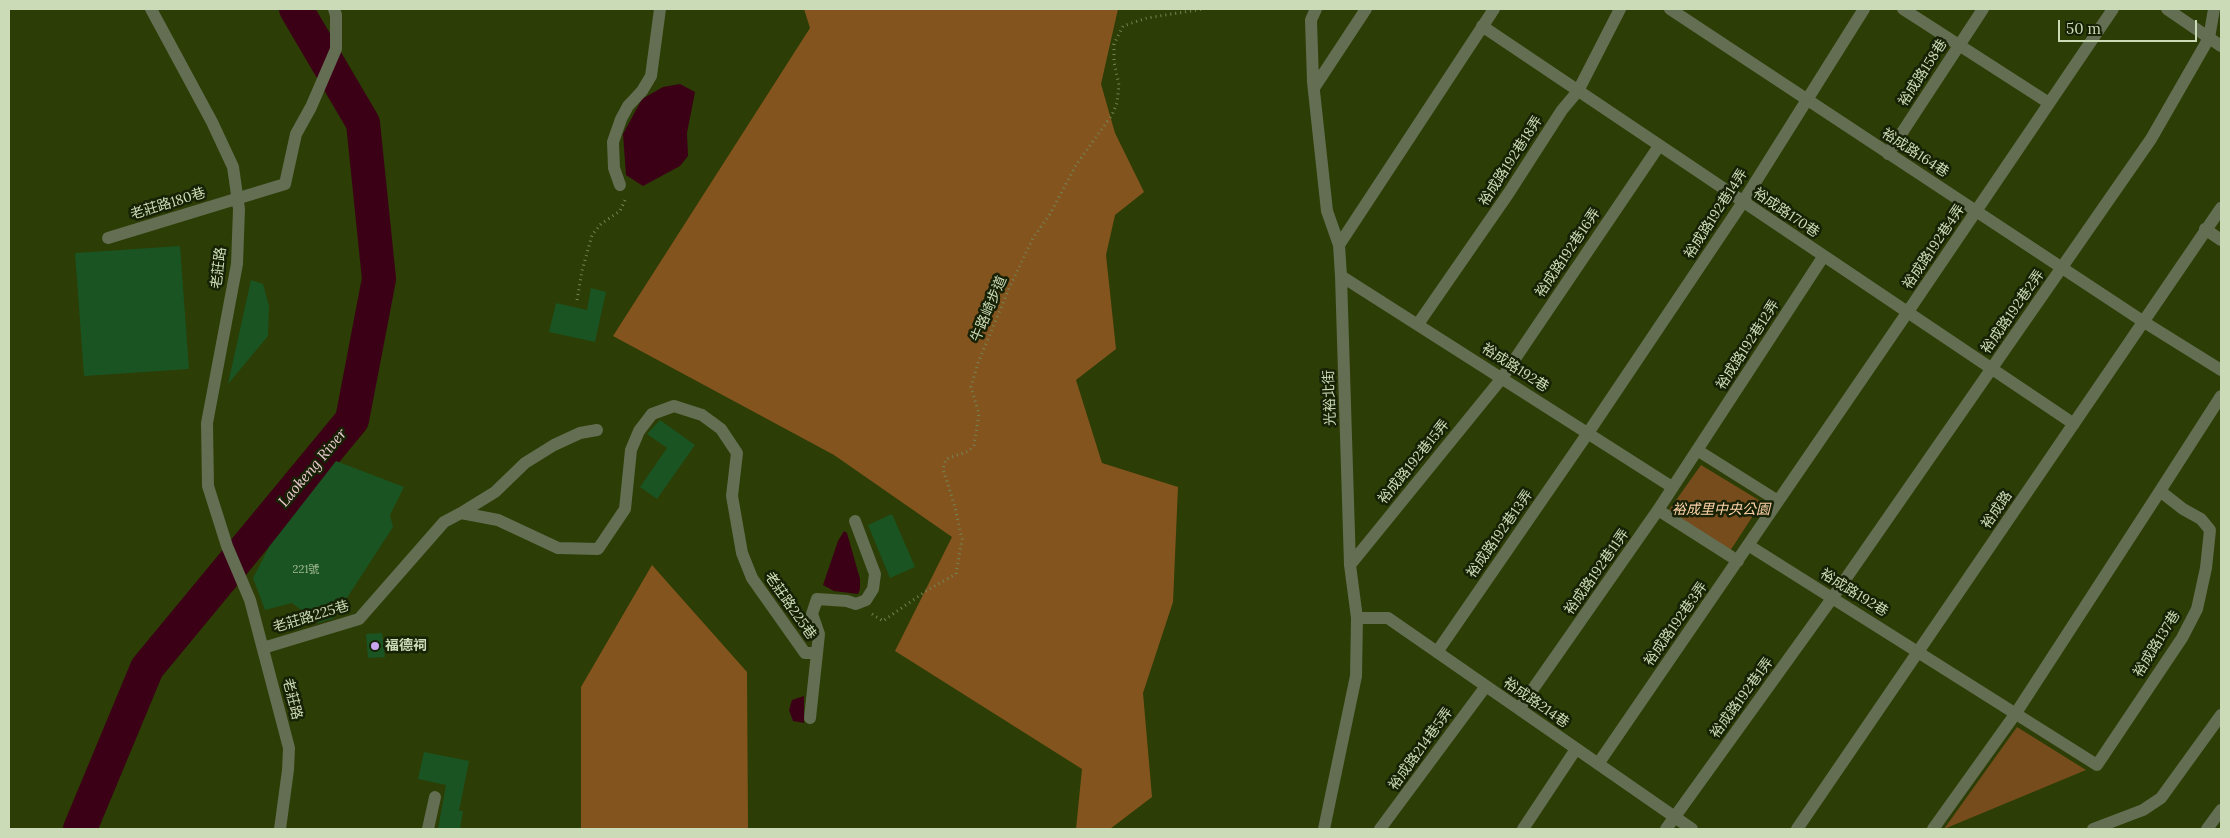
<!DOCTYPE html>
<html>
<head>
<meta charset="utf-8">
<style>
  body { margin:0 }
  #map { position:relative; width:2230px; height:838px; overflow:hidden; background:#2c3d05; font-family:Lora,serif }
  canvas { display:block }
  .frame { position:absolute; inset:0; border:10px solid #ccdbb7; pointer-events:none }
  .scale { position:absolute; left:2058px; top:20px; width:139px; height:22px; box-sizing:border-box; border:2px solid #ccdbb7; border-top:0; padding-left:6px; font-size:15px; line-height:18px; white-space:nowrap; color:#ccdbb7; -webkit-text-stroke:4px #172105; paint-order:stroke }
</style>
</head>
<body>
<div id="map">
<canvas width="2230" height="838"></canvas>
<div class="frame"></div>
<div class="scale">50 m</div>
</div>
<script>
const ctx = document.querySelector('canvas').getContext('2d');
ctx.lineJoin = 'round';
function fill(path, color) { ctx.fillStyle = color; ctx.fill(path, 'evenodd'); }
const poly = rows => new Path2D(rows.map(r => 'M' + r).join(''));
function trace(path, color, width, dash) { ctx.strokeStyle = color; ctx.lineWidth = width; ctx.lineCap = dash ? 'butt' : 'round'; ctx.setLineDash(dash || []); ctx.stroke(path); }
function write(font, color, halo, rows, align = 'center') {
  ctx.font = font + ' Lora,"Noto Sans TC",serif'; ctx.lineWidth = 5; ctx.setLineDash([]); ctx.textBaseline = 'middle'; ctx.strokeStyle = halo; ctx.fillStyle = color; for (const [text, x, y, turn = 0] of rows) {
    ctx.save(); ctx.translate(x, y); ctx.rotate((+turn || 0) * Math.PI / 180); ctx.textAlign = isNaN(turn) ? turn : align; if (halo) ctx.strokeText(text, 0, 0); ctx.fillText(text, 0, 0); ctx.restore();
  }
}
fill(poly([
  [1701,465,1762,502,1730,551,1669,510],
  [2017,727,2086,770,1944,829]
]), '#764c1c');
fill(poly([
  [804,9,1118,9,1101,84,1115,133,1144,192,1115,215,1106,255,1116,349,1076,380,1102,463,1178,487,1173,602,1143,693,1152,797,1110,829,1076,829,1082,769,895,651,952,537,834,455,613,336,810,28],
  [652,565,747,672,748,829,581,829,581,687]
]), '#84541e');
fill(poly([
  [680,84,695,92,687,133,688,156,680,166,643,186,626,175,623,134,642,99,663,87],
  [844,531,847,533,860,579,860,589,858,594,834,591,823,585,838,541],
  [804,696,804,723,793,721,789,710,792,700]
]), '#3c0016');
trace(poly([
  [80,829,147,668,352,420,379,279,363,123,296,9]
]), '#3c0016', 34);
fill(poly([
  [180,246,189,369,84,376,75,253],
  [251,280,263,284,269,306,268,336,228,384],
  [591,288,606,292,595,342,549,332,556,303,587,310],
  [660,420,695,445,657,499,640,487,667,448,647,434],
  [336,461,404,487,390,515,393,527,334,618,318,623,292,603,265,610,253,578,269,547],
  [892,514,915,567,890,578,868,525],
  [382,633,385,657,368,658,366,634],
  [424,752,469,761,459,811,463,811,460,829,438,829,446,785,418,779]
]), '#1a5422');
trace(poly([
  [577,300,582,271,592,235,601,224,620,211,626,198],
  [872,614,883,621,926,591,956,574,962,539,955,507,943,469,946,459,969,451,974,445,979,414,971,387,978,363,1010,286,1033,238,1050,214,1076,165,1112,115,1117,103,1119,85,1114,62,1114,44,1123,26,1147,18,1203,9]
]), '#748556', 3, [1, 4]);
trace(poly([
  [151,9,212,122,233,167,239,209,237,264,207,423,208,486,227,546,250,600,289,748,288,770,280,829],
  [1316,9,1311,20,1313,82,1327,211,1339,245,1341,276,1350,565,1357,618,1356,676,1324,829],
  [1670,9,2144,322,2221,370],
  [1903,9,2049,103],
  [2167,9,2221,46],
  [1482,26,2074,424],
  [1314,88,1366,9],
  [1888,154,1983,9],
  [620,185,614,168,613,142,621,119,628,106,642,91,651,76,660,9],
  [2205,229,2221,240],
  [108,238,285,184,296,134,311,107,336,49,336,15,334,9],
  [1339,245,1494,9],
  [1341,276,1672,487],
  [1418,324,1508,194,1562,110,1578,91,1620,9],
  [1697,450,1778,501],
  [1658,510,1738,561],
  [461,513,495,492,525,463,554,445,580,433,597,430],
  [1748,545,2097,765,2182,638,2197,609,2206,568,2210,530,2201,519,2183,509,2160,491,2221,396],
  [1350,565,1502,378,1659,146],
  [1357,618,1388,618,1692,829],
  [263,648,359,619,444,522,461,513,498,520,558,548,598,549,625,509,631,450,639,431,652,414,674,406,702,415,721,429,737,453,732,496,742,553,752,578,805,653,817,653,819,634,812,614,817,599,847,601,856,604,866,600,873,589,875,574,855,521],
  [1437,652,1588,433,1741,205,1864,9],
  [1519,709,1658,510,1823,257],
  [810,718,817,653],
  [1598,764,1907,313,2113,9],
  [428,829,435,797],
  [1380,829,1486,686],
  [1523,829,1576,749],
  [1666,829,1833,597,2151,139,2209,38,2214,9],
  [1797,829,2221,208],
  [1933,829,2016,713,2160,491],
  [2093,829,2143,810,2161,798,2221,715],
  [2207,829,2221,810]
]), '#636e52', 12);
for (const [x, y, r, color] of [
  [375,646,5,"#c8a5ee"]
]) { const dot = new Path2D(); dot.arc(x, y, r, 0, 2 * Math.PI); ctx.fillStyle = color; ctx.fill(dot); trace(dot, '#172105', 2); }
write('11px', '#a0b992', null, [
  ["221號",306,570]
]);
write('14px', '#ccdbb7', '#172105', [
  ["裕成路158巷",1923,73,-57],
  ["裕成路164巷",1915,153,33],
  ["裕成路192巷18弄",1511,161,-57],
  ["老莊路180巷",168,204,-17],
  ["裕成路170巷",1786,213,34],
  ["裕成路192巷14弄",1716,214,-57],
  ["裕成路192巷4弄",1934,247,-56],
  ["裕成路192巷16弄",1568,253,-56],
  ["老莊路",219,268,-83],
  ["牛路崎步道",989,309,-67],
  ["裕成路192巷2弄",2013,312,-55],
  ["裕成路192巷12弄",1748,345,-57],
  ["裕成路192巷",1515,368,33],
  ["光裕北街",1330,398,-92],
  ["裕成路192巷15弄",1414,462,-51],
  ["裕成路",1997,510,-55],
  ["裕成路192巷13弄",1500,534,-55],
  ["裕成路192巷11弄",1597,572,-55],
  ["裕成路192巷",1854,593,32],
  ["老莊路225巷",790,606,55],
  ["老莊路225巷",311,617,-17],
  ["裕成路192巷3弄",1676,624,-55],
  ["裕成路137巷",2157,644,-58],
  ["裕成路192巷1弄",1742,698,-54],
  ["老莊路",292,699,76],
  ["裕成路214巷",1536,703,35],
  ["裕成路214巷5弄",1421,749,-54]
]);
write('italic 14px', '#ffd3a9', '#172105', [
  ["裕成里中央公園",1721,510]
]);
write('bold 14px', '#ccdbb7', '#172105', [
  ["福德祠",385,646]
], 'left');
write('italic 15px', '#ebcbd0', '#172105', [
  ["Laokeng River",313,468,-50]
]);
</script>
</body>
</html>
